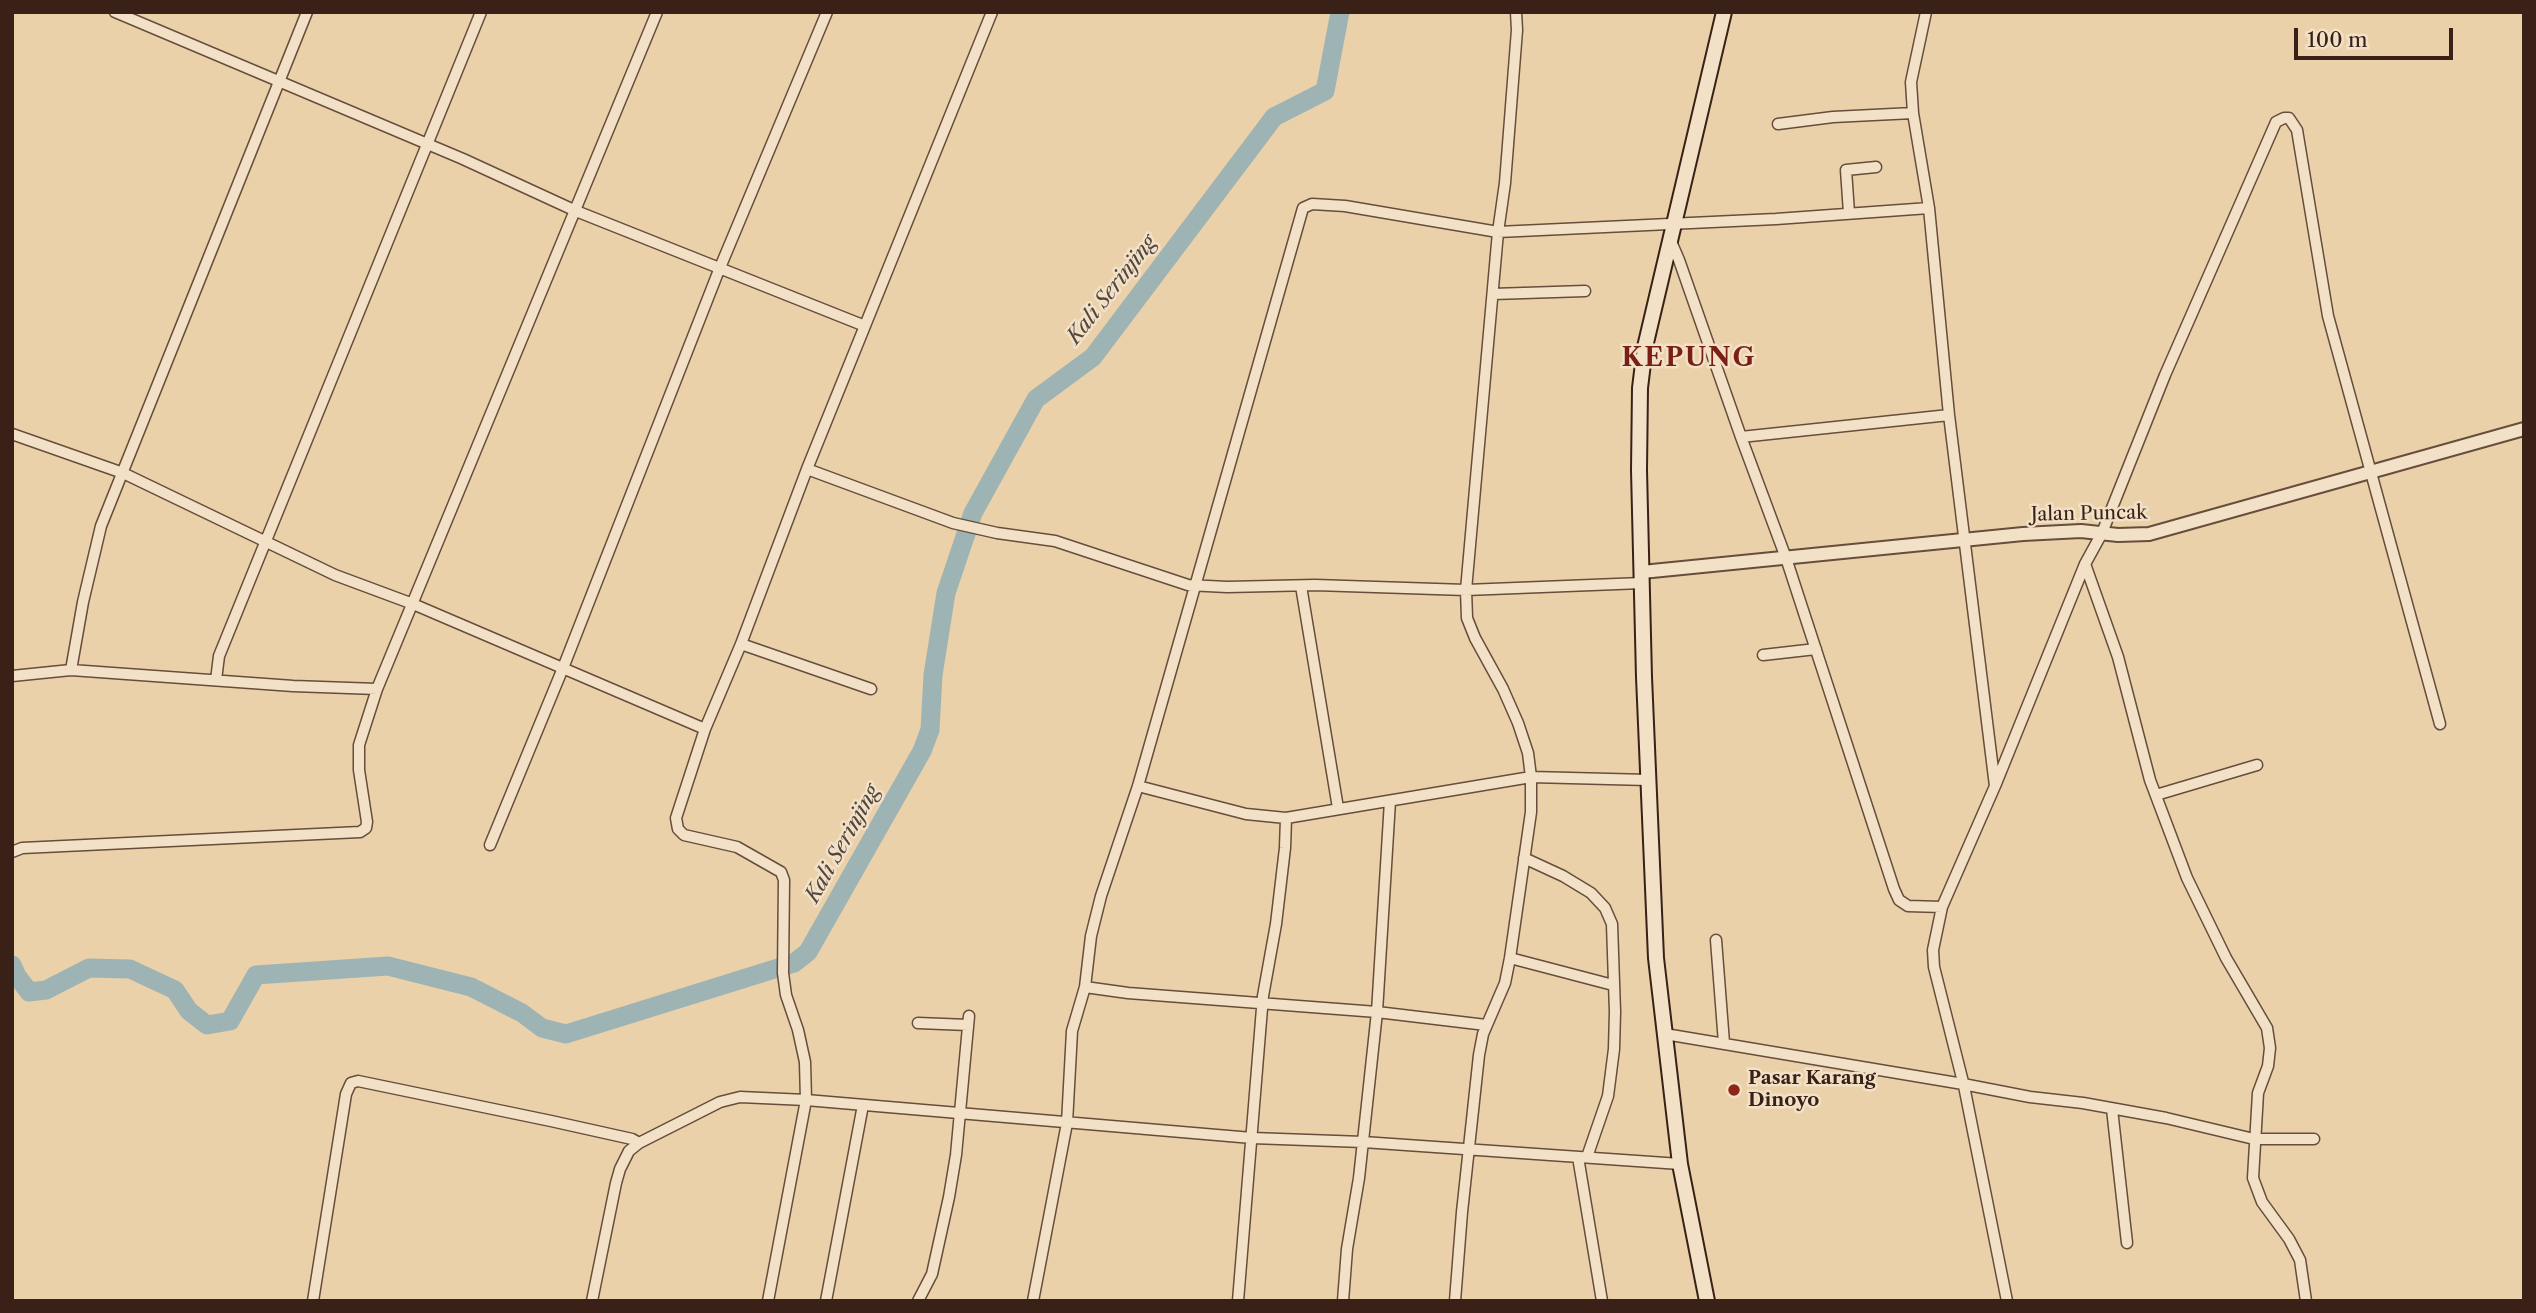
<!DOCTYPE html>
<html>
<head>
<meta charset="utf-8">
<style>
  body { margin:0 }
  #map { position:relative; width:2536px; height:1313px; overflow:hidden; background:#ebd1a9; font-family:"Libre Caslon Text",serif }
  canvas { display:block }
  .frame { position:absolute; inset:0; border:14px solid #392117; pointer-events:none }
  .scale { position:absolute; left:2294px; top:28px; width:159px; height:32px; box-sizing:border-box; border:4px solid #392117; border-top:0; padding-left:9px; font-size:21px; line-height:24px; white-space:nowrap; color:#392117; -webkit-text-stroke:5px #f2e1c7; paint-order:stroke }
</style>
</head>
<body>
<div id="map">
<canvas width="2536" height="1313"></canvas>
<div class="frame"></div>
<div class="scale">100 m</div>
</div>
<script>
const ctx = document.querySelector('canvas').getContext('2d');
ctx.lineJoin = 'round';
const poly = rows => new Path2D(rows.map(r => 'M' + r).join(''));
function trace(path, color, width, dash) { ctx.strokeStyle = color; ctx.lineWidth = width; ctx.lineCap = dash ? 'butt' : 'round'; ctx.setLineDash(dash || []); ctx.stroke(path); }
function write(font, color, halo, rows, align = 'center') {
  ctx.font = font + ' "Libre Caslon Text",serif'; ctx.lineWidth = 5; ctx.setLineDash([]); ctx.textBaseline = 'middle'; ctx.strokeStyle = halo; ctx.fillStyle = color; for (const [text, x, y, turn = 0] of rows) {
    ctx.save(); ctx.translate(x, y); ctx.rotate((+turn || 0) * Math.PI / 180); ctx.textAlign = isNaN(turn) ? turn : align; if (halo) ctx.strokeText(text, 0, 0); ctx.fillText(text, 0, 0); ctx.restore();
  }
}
trace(poly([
  [12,965,17,976,29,992,46,990,89,968,130,969,175,990,189,1011,207,1025,230,1021,256,975,388,966,471,987,522,1013,542,1028,566,1034,794,963,808,952,922,751,930,730,933,675,946,593,973,513,1036,399,1093,357,1274,117,1325,91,1340,12]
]), '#9eb4b4', 19);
const minor = poly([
  [115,12,463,159,576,211,865,326],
  [1926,12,1911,82,1913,113,1929,208,1949,415,1995,786,1942,907,1933,950,1934,967,1964,1086,2007,1301],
  [1778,124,1833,117,1913,113],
  [1849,213,1846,170,1876,167],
  [1670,239,1679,260,1741,437,1786,558,1894,889,1899,900,1908,906,1942,907],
  [1493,294,1585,291],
  [12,434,123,473,335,575,413,604,705,729],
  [1741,437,1949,415],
  [807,469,953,523,997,533,1055,541,1188,585,1227,587,1315,585,1466,590,1642,583],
  [2085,564,2118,657,2150,780,2187,878,2226,958,2267,1028,2270,1048,2268,1066,2258,1093,2253,1178,2262,1202,2289,1239,2300,1260,2306,1301],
  [1301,586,1338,808],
  [741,644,871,689],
  [1763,655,1816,649],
  [71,670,83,602,101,526,307,12],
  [12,676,71,670,293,686,377,689],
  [216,680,219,656,481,12],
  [1138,786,1246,814,1286,818,1531,777,1648,780],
  [1995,786,2085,564,2102,533,2165,375,2276,122,2284,118,2289,118,2297,130,2328,316,2440,724],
  [2156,795,2257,765],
  [490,845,563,668,719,270,827,12],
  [12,852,22,848,360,832,366,828,367,822,359,770,359,745,377,689,657,12],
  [1524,858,1563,876,1591,893,1605,908,1612,924,1615,1012,1614,1049,1608,1096,1587,1157],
  [1716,940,1724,1043],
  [1510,958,1613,985],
  [1085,987,1128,993,1377,1012,1486,1025],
  [918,1023,968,1025],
  [1665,1034,1963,1084,2030,1097,2083,1103,2166,1118,2254,1139,2314,1139],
  [2112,1109,2127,1243],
  [1578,1157,1602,1301],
  [313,1301,346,1094,351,1083,358,1081,551,1121,632,1139,639,1143],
  [592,1301,616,1183,620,1169,629,1151,639,1143,720,1102,740,1097,806,1100,1252,1138,1363,1142,1680,1164],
  [768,1301,806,1100,805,1062,798,1030,786,995,783,973,784,880,781,872,737,847,684,835,678,829,676,818,705,729,741,644,807,469,992,12],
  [826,1301,863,1105],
  [918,1301,932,1274,949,1197,956,1155,969,1016],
  [1033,1301,1067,1123,1072,1031,1085,987,1091,936,1101,896,1138,786,1303,208,1312,204,1345,206,1498,232,1776,219,1929,208],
  [1238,1301,1263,996,1276,924,1285,848,1286,818],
  [1343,1301,1347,1249,1359,1178,1377,1012,1390,801],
  [1455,1301,1462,1212,1479,1055,1483,1034,1505,983,1510,958,1531,812,1531,777,1528,753,1518,723,1503,689,1475,638,1467,618,1466,590,1498,232,1505,183,1517,30,1516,12]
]);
const tertiary = poly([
  [1642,572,2023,534,2081,531,2118,535,2149,534,2524,429]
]);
const secondary = poly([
  [1707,1301,1680,1164,1656,958,1644,677,1639,470,1640,388,1645,347,1724,12]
]);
trace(minor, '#664d3c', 13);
trace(tertiary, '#664d3c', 16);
trace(secondary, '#392117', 18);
trace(minor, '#f2e1c7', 10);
trace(tertiary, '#f2e1c7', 12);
trace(secondary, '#f2e1c7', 14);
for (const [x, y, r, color] of [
  [1734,1090,7,"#8f2418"]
]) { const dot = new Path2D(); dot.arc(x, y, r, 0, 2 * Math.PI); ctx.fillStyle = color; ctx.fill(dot); trace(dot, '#f2e1c7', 2.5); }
write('19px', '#392117', '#f2e1c7', [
  ["Jalan Puncak",2089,514,-1]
]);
write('bold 19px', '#392117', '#f2e1c7', [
  ["Pasar Karang",1748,1079],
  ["Dinoyo",1748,1101]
], 'left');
write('italic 21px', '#52463e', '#f2e1c7', [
  ["Kali Serinjing",1112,290,-52],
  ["Kali Serinjing",843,844,-61]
]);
ctx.letterSpacing = '2px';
write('bold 26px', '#7a1f14', '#f2e1c7', [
  ["KEPUNG",1689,358]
]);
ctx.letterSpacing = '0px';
</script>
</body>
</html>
